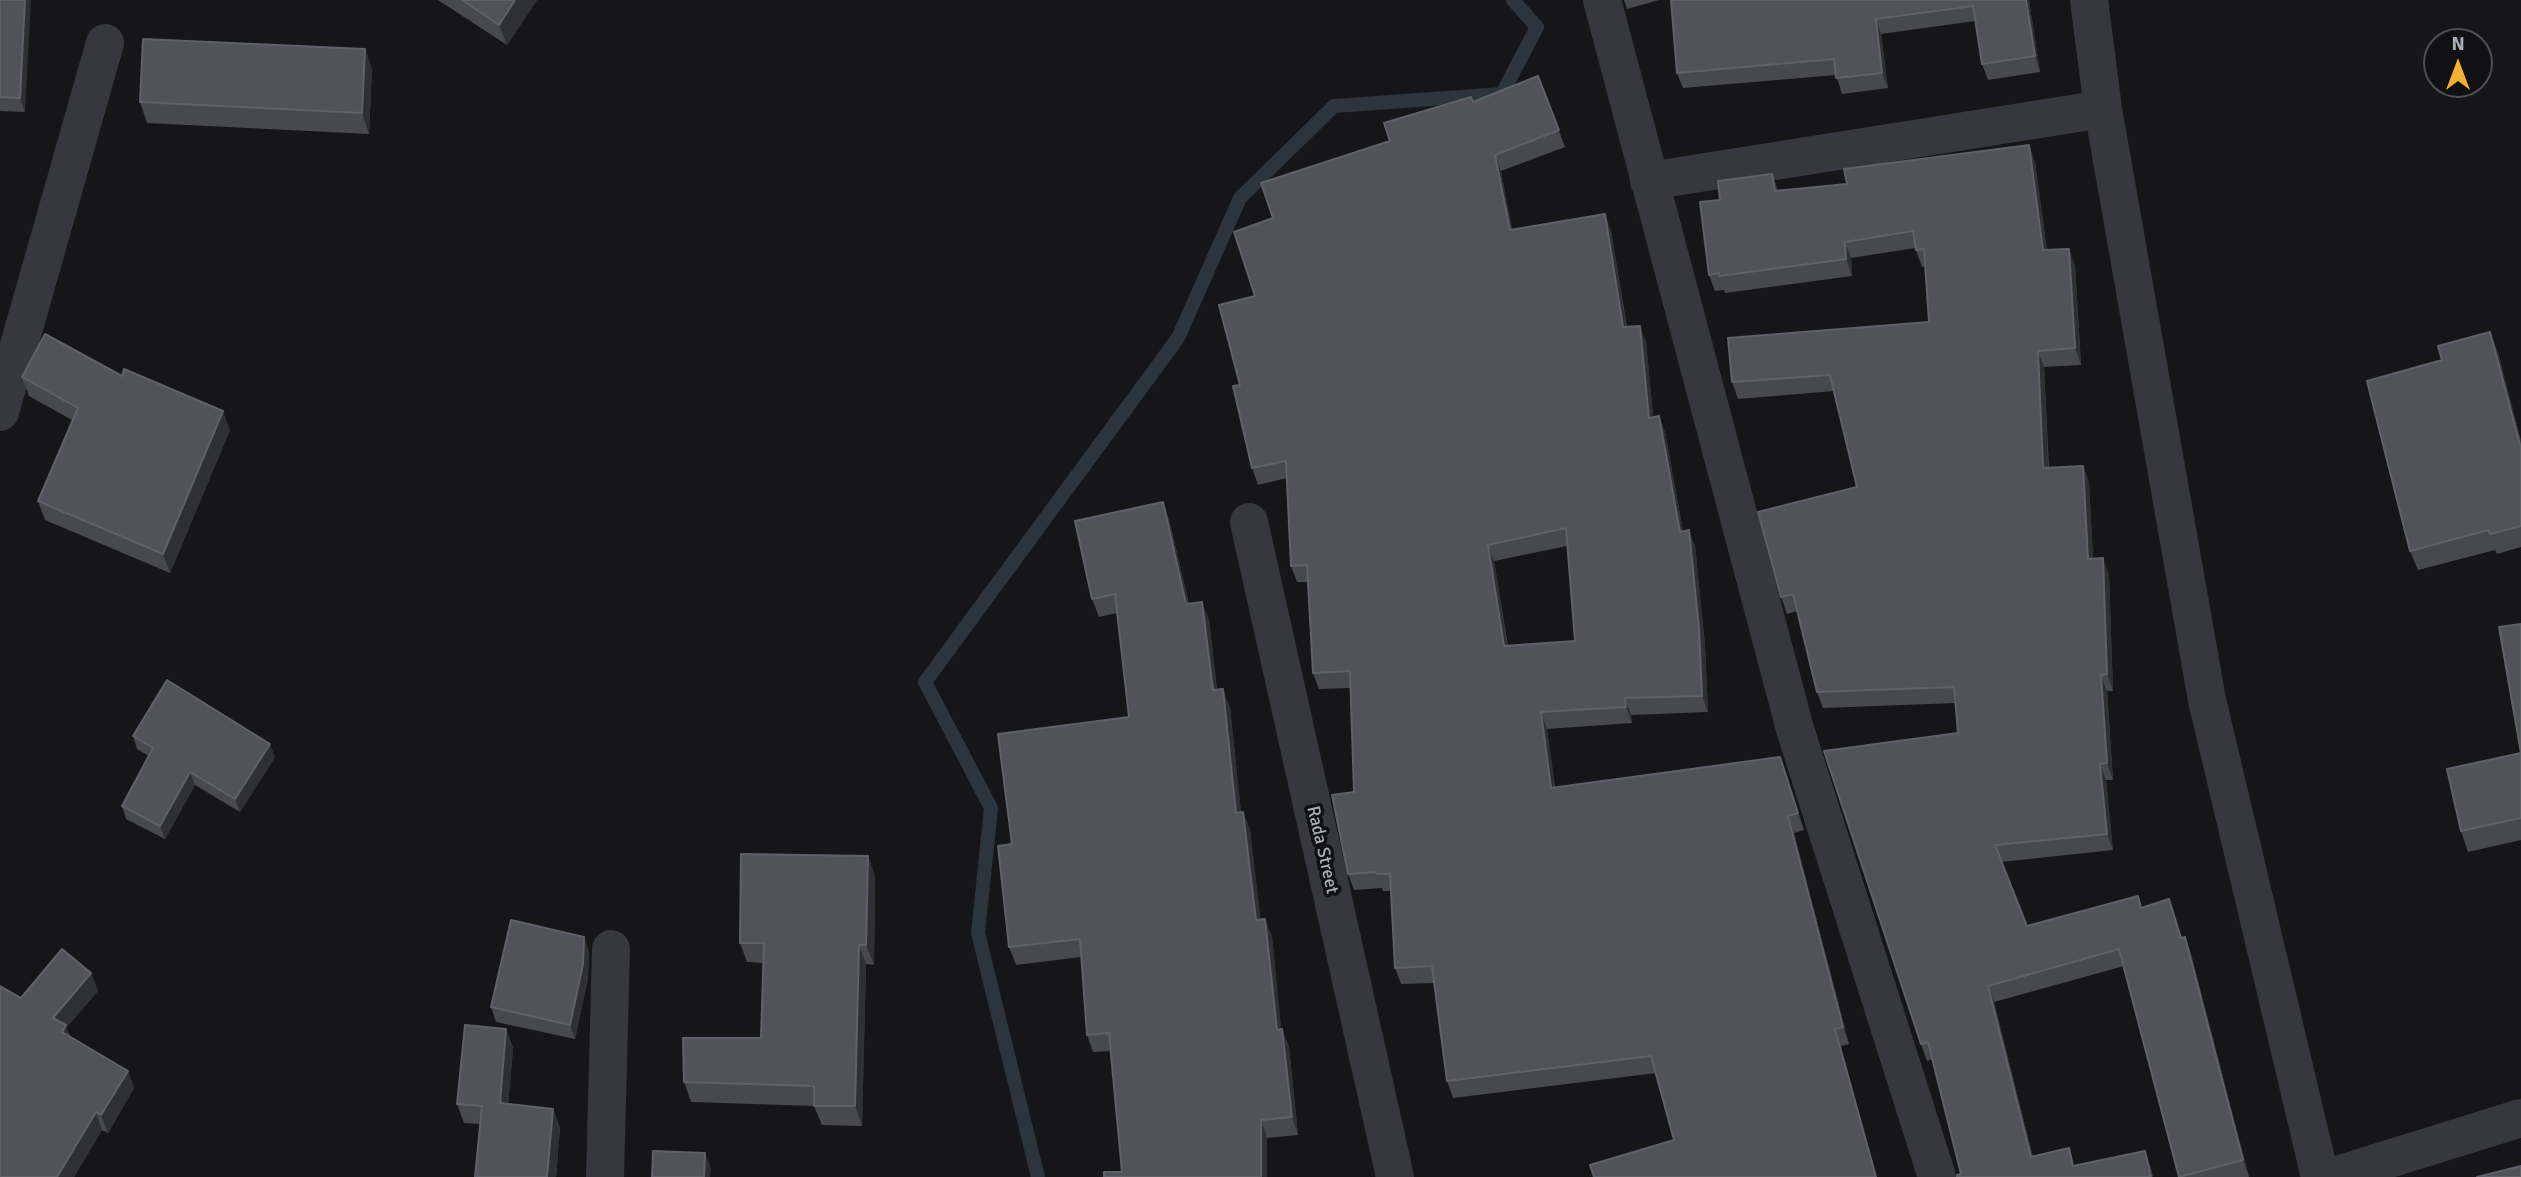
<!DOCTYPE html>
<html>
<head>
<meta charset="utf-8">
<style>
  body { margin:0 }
  #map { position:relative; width:2521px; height:1177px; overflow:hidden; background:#161618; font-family:Signika,sans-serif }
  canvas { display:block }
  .north { position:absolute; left:2423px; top:28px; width:70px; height:70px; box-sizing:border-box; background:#111113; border:2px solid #4d4f55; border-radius:50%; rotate:0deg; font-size:19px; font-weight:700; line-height:28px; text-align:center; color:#a8adb8 }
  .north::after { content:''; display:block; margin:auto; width:24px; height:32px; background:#f2b134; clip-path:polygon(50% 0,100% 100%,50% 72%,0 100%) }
</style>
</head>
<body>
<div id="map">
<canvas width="2521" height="1177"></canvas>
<div class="north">N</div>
</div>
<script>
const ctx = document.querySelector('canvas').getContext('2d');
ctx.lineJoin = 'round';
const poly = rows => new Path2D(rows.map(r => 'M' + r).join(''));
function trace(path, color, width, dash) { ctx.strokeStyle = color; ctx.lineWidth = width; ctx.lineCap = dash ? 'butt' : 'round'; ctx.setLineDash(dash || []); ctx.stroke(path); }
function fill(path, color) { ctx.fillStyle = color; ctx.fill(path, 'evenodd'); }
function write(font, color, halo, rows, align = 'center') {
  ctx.font = font + ' Signika,sans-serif'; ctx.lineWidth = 7; ctx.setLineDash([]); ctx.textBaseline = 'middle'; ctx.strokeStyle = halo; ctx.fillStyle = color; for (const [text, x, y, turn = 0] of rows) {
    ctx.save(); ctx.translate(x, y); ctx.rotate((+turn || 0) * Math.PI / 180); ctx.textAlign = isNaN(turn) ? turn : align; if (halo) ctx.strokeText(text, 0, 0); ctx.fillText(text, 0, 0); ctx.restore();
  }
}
trace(poly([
  [1038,1177,978,933,991,808,925,682,1178,338,1240,198,1334,106,1502,94,1537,27,1513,0]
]), '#2c353c', 14);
trace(poly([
  [1602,0,1795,729,1937,1177],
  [2089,0,2103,109,2207,700,2320,1177],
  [1649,181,2103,109],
  [0,412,105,43],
  [1249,522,1395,1177],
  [605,1177,611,949]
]), '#37383d', 38);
trace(poly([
  [2331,1177,2521,1118]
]), '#37383d', 38);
fill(poly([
  [0,0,25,112,0,111],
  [438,0,537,0,507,45],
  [1624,0,1659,0,1627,9],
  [1671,0,2029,0,2040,72,1988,80,1982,64,1975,21,1881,34,1888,88,1842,94,1836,75,1683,88,1677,73],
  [365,49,372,69,369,134,147,123,140,102],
  [1538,76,1565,147,1501,171,1512,230,1605,214,1611,231,1627,327,1646,342,1653,417,1665,432,1683,531,1695,546,1705,646,1708,712,1631,715,1632,723,1547,729,1555,787,1786,774,1804,830,1794,833,1849,1044,1841,1046,1674,1140,1656,1073,1453,1098,1447,1081,1434,983,1401,984,1395,968,1391,891,1383,891,1382,888,1354,890,1348,874,1354,792,1351,688,1319,689,1313,673,1308,582,1297,582,1291,566,1287,478,1258,485,1252,468,1240,385,1255,296,1273,218,1390,141,1473,102],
  [1567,546,1575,641,1508,646,1494,561],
  [2035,162,2047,250,2075,265,2081,365,2044,367,2049,468,2083,466,2089,482,2093,559,2109,575,2113,691,2107,691,2113,780,2106,780,2113,850,2001,862,2027,926,2138,896,2142,908,2169,899,2181,938,2185,937,2191,954,2249,1177,2179,1177,2124,966,1994,1002,2033,1157,2075,1166,2151,1168,2153,1177,1957,1177,1961,1174,1933,1059,1927,1061,1921,1044,1958,733,1956,703,1823,708,1817,692,1797,611,1787,614,1781,597,1857,487,1834,391,1738,399,1732,382,1929,322,1926,266,1922,267,1915,248,1851,258,1852,276,1725,293,1724,290,1715,291,1709,275,1720,200,1772,174,1778,190,1847,184],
  [2498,352,2521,441,2521,547,2497,554,2495,550,2418,570,2410,551],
  [122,376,230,430,170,573,45,520,38,501,72,420,29,396,22,377],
  [1169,519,1189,604,1209,620,1217,690,1230,707,1241,813,1243,812,1250,830,1260,919,1272,936,1281,1030,1282,1029,1289,1047,1298,1135,1267,1138,1267,1177,1122,1172,1111,1051,1093,1052,1087,1035,1081,957,1016,965,1009,947,1012,844,1129,717,1117,613,1099,617,1092,599],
  [2521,624,2521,840,2468,852,2461,831,2521,753],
  [133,736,275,757,240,812,195,785,165,839,126,819,122,806,149,756,137,749],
  [868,856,875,876,874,965,866,964,862,1126,822,1125,814,1106,691,1102,684,1082,761,1038,763,963,747,962,740,943],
  [589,951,588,978,575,1039,496,1022,491,1007],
  [91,973,98,991,66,1028,70,1036,128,1071,134,1088,108,1133,102,1130,74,1177,0,1177,21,998],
  [506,1029,513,1048,508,1104,553,1109,560,1128,556,1177,475,1177,480,1124,464,1123,457,1104]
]), '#47494d');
fill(poly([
  [25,0,31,0,25,112,20,98],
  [515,0,537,0,507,45,499,25],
  [2026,0,2029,0,2040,72,2035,56],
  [1876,19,1881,34,1888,88,1882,73],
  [365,49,372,69,369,134,362,113],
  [2029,145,2035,162,2049,267,2043,250],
  [1495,155,1501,171,1516,247,1510,230],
  [1772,174,1778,191,1775,191],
  [1605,214,1611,231,1629,344,1623,327],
  [1845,242,1851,258,1852,276,1846,259],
  [2069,249,2075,265,2081,365,2075,348],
  [1640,326,1646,342,1655,434,1649,418],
  [2490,332,2498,352,2521,441,2521,448],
  [2038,351,2044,367,2049,485,2043,468],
  [223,411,230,430,170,573,163,554],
  [1659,416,1665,432,1686,548,1680,532],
  [2083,466,2089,482,2094,576,2088,559],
  [1163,502,1169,519,1193,621,1186,604],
  [1689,530,1695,546,1705,646,1708,712,1702,696],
  [1488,545,1494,561,1510,663,1504,646],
  [2103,558,2109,575,2113,691,2107,674],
  [1202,602,1209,620,1219,708,1213,690],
  [2101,675,2107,691,2113,780,2107,763],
  [1223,689,1230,707,1243,831,1236,813],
  [1625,698,1631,715,1632,723,1626,707],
  [1541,712,1547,729,1557,804,1551,788],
  [270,744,275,757,240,812,235,799],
  [1780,757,1786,774,1804,830,1798,813],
  [2100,764,2106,780,2113,850,2107,834],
  [190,772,195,785,165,839,160,826],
  [1243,812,1250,830,1263,937,1256,920],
  [1788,816,1794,833,1849,1044,1843,1027],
  [868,856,875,876,874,965,866,945],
  [1265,919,1272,936,1283,1047,1277,1030],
  [584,937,589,951,588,978,575,1039,570,1025],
  [2185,937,2191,954,2249,1177,2243,1160],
  [859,945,866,964,862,1126,855,1106],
  [91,973,98,991,66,1028,72,1043,68,1050,53,1018],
  [1988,986,1994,1002,2037,1174,2031,1157],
  [506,1029,513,1048,507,1122,500,1103],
  [1282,1029,1289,1047,1298,1135,1292,1117],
  [1835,1029,1841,1046,1877,1177,1876,1177],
  [128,1071,134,1088,108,1133,101,1115],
  [553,1109,560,1128,556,1177,547,1177],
  [96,1112,102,1130,74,1177,57,1177],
  [1261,1120,1267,1138,1267,1177,1261,1177],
  [2145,1151,2151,1168,2153,1177,2151,1177],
  [705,1153,711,1168,710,1177,704,1177]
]), '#2f3033');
const building = poly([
  [0,0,25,0,20,98,0,97,0,0],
  [462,0,515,0,499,25,462,0],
  [1671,0,2026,0,2035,56,1982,64,1973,6,1876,19,1882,73,1836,78,1834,59,1677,73,1671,0],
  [143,39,365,49,362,113,140,102,143,39],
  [1538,76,1559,130,1495,155,1510,230,1605,214,1623,327,1640,326,1649,418,1659,416,1680,532,1689,530,1699,629,1702,696,1625,698,1626,707,1541,712,1551,788,1780,757,1798,813,1788,816,1843,1027,1835,1029,1876,1177,1594,1177,1590,1165,1674,1140,1651,1056,1447,1081,1432,966,1395,968,1390,874,1377,874,1376,872,1348,874,1332,795,1354,792,1350,671,1313,673,1307,565,1291,566,1286,461,1252,468,1233,386,1240,385,1219,305,1255,296,1234,232,1273,218,1261,183,1390,141,1384,123,1471,97,1473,102,1538,76],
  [1566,528,1575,641,1504,646,1488,545,1566,528],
  [2029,145,2043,250,2069,249,2075,348,2038,351,2043,468,2083,466,2088,559,2103,558,2107,674,2101,675,2107,763,2100,764,2107,834,1995,845,2027,926,2138,896,2141,908,2169,899,2181,938,2185,937,2243,1160,2179,1177,2119,949,1988,986,2031,1157,2069,1148,2073,1166,2145,1151,2151,1177,1957,1177,1957,1175,1961,1174,1928,1042,1921,1044,1824,751,1958,733,1954,687,1817,692,1793,594,1781,597,1758,512,1857,487,1830,375,1732,382,1728,338,1929,322,1924,249,1916,250,1913,231,1845,242,1846,259,1719,276,1719,273,1709,275,1700,202,1720,200,1718,181,1772,174,1775,191,1847,184,1844,169,2029,145],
  [2490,332,2521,448,2521,526,2490,534,2488,530,2410,551,2367,381,2442,360,2438,346,2490,332],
  [45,334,122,376,124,369,223,411,163,554,38,501,78,408,22,377,45,334],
  [1163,502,1186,604,1202,602,1213,690,1223,689,1236,813,1243,812,1256,920,1265,919,1277,1030,1282,1029,1292,1117,1261,1120,1261,1177,1104,1177,1104,1172,1122,1172,1109,1033,1087,1035,1080,939,1009,947,998,846,1012,844,998,734,1129,717,1115,594,1092,599,1075,521,1163,502],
  [2521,624,2521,818,2461,831,2447,769,2521,753,2499,627,2521,624],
  [167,680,270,744,235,799,190,772,160,826,122,806,153,748,133,736,167,680],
  [741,854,868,856,866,945,859,945,855,1106,814,1106,814,1086,684,1082,683,1038,761,1038,764,943,740,943,741,854],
  [511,920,584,937,583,964,570,1025,491,1007,511,920],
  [62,949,91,973,53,1018,66,1025,62,1032,128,1071,101,1115,96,1112,57,1177,0,1177,0,986,21,998,62,949],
  [465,1025,506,1029,500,1103,553,1109,547,1177,475,1177,482,1106,457,1104,465,1025],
  [653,1151,705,1153,704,1177,652,1177,653,1151],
  [2521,1166,2521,1177,2477,1177,2521,1166]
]);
fill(building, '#525359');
trace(building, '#5f6168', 2);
write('18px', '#a8adb8', '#111113', [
  ["Rada Street",1322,850,77]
]);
</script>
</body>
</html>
